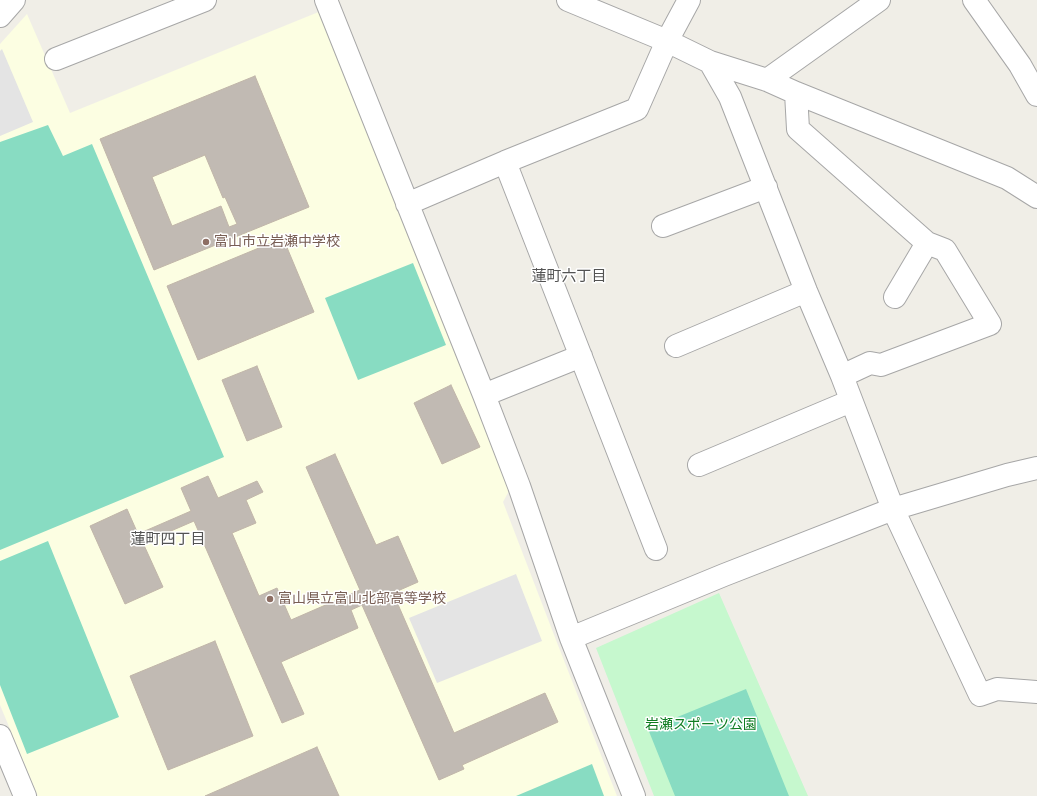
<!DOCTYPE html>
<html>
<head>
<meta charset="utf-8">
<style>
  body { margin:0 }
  canvas { display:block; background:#f0eee7 }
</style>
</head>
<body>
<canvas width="1037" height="796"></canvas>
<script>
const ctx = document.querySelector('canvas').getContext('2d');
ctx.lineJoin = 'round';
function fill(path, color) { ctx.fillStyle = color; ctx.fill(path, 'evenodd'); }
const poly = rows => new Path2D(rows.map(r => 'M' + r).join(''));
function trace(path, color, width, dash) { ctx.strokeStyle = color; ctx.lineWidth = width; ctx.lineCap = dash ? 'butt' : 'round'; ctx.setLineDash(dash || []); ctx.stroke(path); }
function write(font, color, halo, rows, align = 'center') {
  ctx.font = font + ' Signika,"Noto Sans JP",sans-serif'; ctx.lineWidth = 3; ctx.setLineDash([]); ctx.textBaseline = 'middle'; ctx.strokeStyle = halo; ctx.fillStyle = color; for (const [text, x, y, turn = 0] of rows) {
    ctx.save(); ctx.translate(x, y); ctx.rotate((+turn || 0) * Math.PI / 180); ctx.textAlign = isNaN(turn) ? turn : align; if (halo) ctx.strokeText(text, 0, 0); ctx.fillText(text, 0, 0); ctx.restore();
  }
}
fill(poly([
  [321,11,510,489,503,502,556,640,617,796,38,796,0,705,0,44,27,14,70,113]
]), '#fcfee2');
fill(poly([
  [719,593,808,796,654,796,596,648]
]), '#c6f8ce');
fill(poly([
  [48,125,63,156,92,144,224,457,0,550,0,142],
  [413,263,446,345,358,380,325,298],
  [48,541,119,717,27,754,0,685,0,561],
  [746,689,789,796,675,796,648,729],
  [592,764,604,796,516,796]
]), '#88dcc2');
fill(poly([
  [2,49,33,122,0,136,0,51],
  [516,574,542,641,437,683,409,618]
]), '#e4e4e4');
const building = poly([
  [255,76,309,207,154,270,100,139,255,76],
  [205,155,223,198,225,197,237,224,229,227,221,206,172,226,152,177,205,155],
  [283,238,314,312,198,360,167,286,283,238],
  [257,366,282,427,247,441,222,380,257,366],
  [451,385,480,447,442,464,414,403,451,385],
  [335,454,376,545,398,536,418,582,393,593,454,733,545,693,558,722,462,765,464,769,439,780,362,605,351,610,358,628,281,662,304,714,282,723,194,521,143,543,163,587,125,604,90,526,127,509,138,534,191,511,181,488,208,476,218,498,257,481,263,492,246,500,256,523,232,533,259,596,277,588,291,620,360,590,306,467,335,454],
  [215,641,253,736,168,770,130,676,215,641],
  [317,747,339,796,205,796,317,747]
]);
fill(building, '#c1bab3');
trace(building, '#c1b6a9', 1);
const minor = poly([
  [326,0,484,395,519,486,571,638,634,796],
  [568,0,667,41,710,62,767,80,796,93,1007,178,1037,197],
  [974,0,1020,65,1037,95],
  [0,16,14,0],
  [56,59,205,0],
  [710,62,730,97,806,291,842,376,893,509,980,695,997,689,1037,692],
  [767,80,879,0],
  [796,93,798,129,927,243],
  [505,162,656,549],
  [407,204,505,162,637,109,667,41,689,0],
  [663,226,766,187],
  [676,346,806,291],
  [842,376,870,363,881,365,990,324,945,250,927,243,895,297],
  [484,395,581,356],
  [699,465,851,401],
  [571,638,724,575,893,509,1007,475,1037,468],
  [0,736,25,796]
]);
trace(minor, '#a7a7a7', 24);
trace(minor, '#fff', 22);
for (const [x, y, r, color] of [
  [206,242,4,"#8d6e63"],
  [270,599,4,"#8d6e63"]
]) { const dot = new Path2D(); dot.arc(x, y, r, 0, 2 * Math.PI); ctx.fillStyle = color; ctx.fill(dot); trace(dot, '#fff', 1.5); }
write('14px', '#785e54', '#fff', [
  ["富山市立岩瀬中学校",214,242],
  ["富山県立富山北部高等学校",278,599]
], 'left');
write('14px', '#0f7c21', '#fff', [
  ["岩瀬スポーツ公園",701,725]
]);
write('15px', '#535353', '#fff', [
  ["蓮町六丁目",569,277],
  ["蓮町四丁目",168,540]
]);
</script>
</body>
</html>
